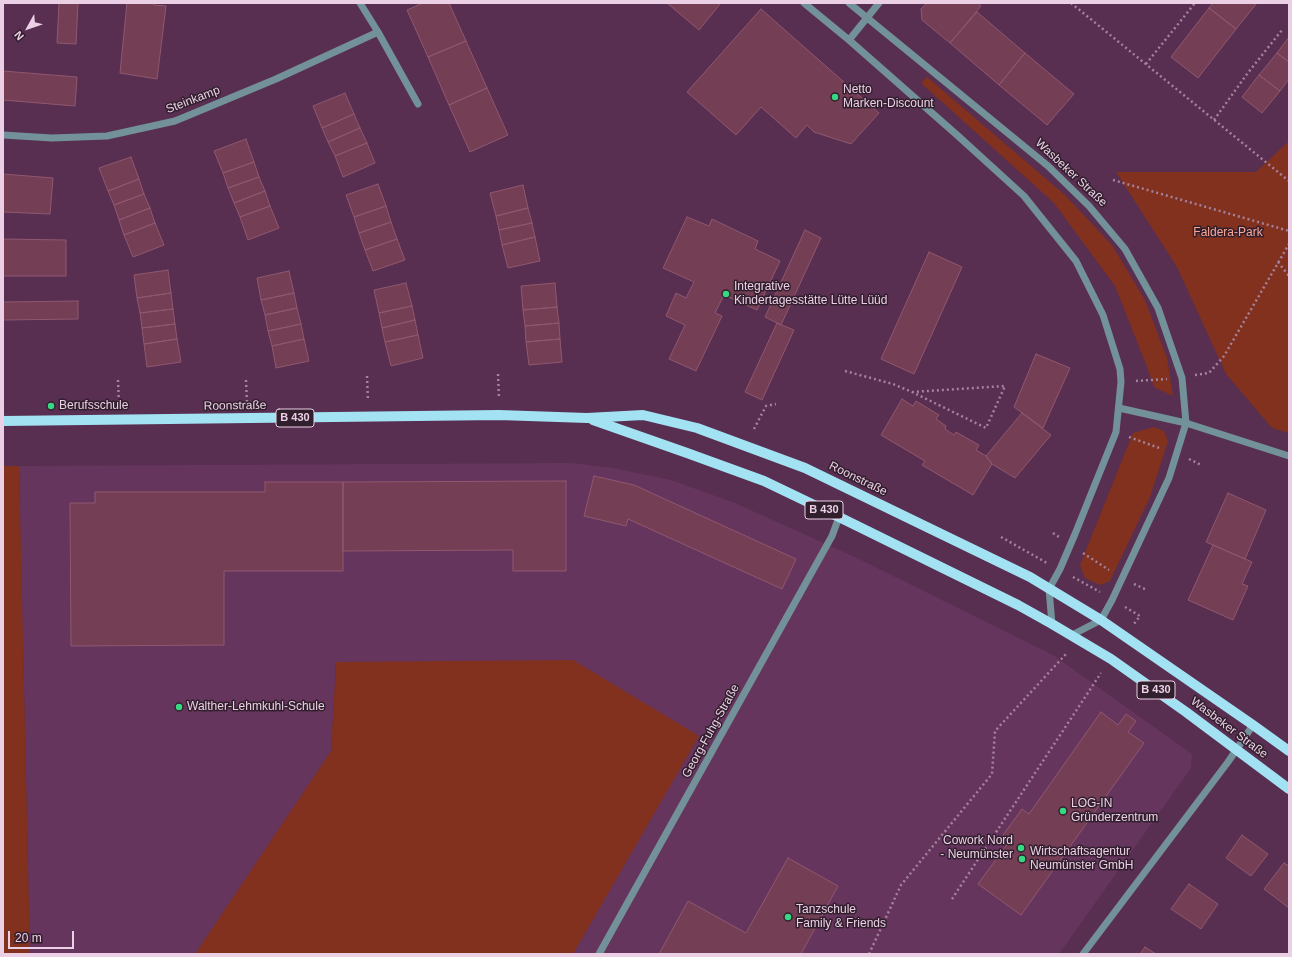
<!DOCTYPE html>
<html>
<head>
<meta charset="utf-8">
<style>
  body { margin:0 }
  #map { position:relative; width:1292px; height:957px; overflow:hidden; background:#582e51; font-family:Arial,sans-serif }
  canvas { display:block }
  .frame { position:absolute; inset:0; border:4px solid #ebd0e5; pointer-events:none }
  .north { position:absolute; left:8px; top:8px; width:40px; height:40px; -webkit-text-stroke:3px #321f2e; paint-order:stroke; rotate:230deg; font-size:11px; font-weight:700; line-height:16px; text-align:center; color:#ebd0e5 }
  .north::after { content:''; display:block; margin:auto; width:14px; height:18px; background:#ebd0e5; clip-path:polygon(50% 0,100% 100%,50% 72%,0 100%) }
  .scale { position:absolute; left:8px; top:931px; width:66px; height:18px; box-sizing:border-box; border:2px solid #ebd0e5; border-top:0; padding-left:5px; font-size:12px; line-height:14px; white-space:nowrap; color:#ebd0e5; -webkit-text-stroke:3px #321f2e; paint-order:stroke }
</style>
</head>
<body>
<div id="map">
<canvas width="1292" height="957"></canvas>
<div class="frame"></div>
<div class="north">N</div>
<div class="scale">20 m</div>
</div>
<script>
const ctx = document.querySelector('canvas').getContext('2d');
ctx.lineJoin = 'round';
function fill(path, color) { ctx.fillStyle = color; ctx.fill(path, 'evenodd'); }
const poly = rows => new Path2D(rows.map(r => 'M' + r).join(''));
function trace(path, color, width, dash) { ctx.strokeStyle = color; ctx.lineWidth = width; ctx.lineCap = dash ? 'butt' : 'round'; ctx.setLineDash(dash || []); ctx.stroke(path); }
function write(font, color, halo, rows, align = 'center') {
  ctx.font = font + ' Arial,sans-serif'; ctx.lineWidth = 3; ctx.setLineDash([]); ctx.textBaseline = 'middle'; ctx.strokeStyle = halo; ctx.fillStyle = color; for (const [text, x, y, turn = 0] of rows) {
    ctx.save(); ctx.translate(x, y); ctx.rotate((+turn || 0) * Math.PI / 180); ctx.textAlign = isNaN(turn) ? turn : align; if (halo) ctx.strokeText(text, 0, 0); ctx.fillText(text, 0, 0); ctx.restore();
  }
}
fill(poly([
  [571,463,613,468,671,480,735,503,857,558,1053,655,1192,754,1191,768,1059,954,573,954,699,735,336,662,331,751,195,954,30,954,19,466]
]), '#66355d');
fill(poly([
  [927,77,1065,195,1112,245,1145,300,1167,358,1173,396,1154,387,1147,367,1115,286,1054,203,921,83],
  [1289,141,1289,433,1272,428,1226,374,1177,267,1116,172,1256,172],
  [1154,427,1164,431,1168,441,1150,497,1110,581,1100,585,1085,578,1080,565,1133,433],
  [3,466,19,466,30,954,3,954],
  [573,660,699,736,573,954,195,954,331,751,336,662]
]), '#82311e');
const building = poly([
  [59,3,78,3,76,44,57,43,59,3],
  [127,3,154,3,154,5,166,6,157,79,120,73,127,3],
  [423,3,449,3,466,41,428,57,407,10,423,3],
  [667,3,721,3,699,30,667,3],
  [927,3,977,3,981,6,950,43,922,20,921,9,927,3],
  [1213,3,1257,3,1236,29,1209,8,1213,3],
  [1209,8,1236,29,1198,78,1171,57,1209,8],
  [761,9,879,113,851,144,814,132,807,125,796,138,761,107,736,135,687,92,761,9],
  [977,12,1025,53,999,85,950,43,977,12],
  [1289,37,1289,62,1277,53,1289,37],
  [466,41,487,88,449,105,428,57,466,41],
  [1025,53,1074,94,1047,125,999,85,1025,53],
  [1277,53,1289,62,1289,79,1280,91,1259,75,1277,53],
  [3,71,77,77,75,106,3,100,3,71],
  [1259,75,1280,91,1262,113,1242,97,1259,75],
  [487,88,508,135,470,152,449,105,487,88],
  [345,93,354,114,322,128,313,106,345,93],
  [354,114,360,128,328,142,322,128,354,114],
  [360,128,367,143,335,156,328,142,360,128],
  [246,139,254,162,223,173,214,151,246,139],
  [367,143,375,163,343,177,335,156,367,143],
  [131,157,139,179,108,191,99,168,131,157],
  [254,162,259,177,228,188,223,173,254,162],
  [3,174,53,178,50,214,3,212,3,174],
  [259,177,265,191,234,203,228,188,259,177],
  [139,179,144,194,114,205,108,191,139,179],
  [378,184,386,206,354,217,346,195,378,184],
  [523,185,528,208,496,216,490,193,523,185],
  [265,191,270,206,240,217,234,203,265,191],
  [144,194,150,208,119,220,114,205,144,194],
  [270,206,279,228,248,240,240,217,270,206],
  [386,206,391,222,359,233,354,217,386,206],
  [150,208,155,223,124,235,119,220,150,208],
  [528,208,532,223,499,230,496,216,528,208],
  [687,217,709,226,712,219,758,241,755,249,780,261,757,310,724,295,715,313,722,316,696,371,669,359,685,325,666,316,676,293,686,298,694,282,663,268,687,217],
  [391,222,397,239,365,250,359,233,391,222],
  [155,223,164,245,133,257,124,235,155,223],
  [532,223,535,237,502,245,499,230,532,223],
  [805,230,821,238,781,325,765,317,805,230],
  [535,237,540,261,508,268,502,245,535,237],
  [3,239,66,240,66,276,3,276,3,239],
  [397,239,405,260,373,271,365,250,397,239],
  [929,252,962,267,914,374,881,359,929,252],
  [168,270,171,293,137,298,134,275,168,270],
  [289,271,294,293,261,300,257,278,289,271],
  [406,283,412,306,379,313,374,290,406,283],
  [555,283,557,307,523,310,521,286,555,283],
  [171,293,173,309,140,313,137,298,171,293],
  [294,293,297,308,265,315,261,300,294,293],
  [78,301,78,319,3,320,3,302,78,301],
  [412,306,415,320,382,328,379,313,412,306],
  [557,307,559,323,525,326,523,310,557,307],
  [297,308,301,324,268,331,265,315,297,308],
  [173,309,175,324,142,328,140,313,173,309],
  [415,320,418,335,385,342,382,328,415,320],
  [559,323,560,339,526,342,525,326,559,323],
  [777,323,794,330,762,400,745,392,777,323],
  [175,324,177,339,144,344,142,328,175,324],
  [301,324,304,339,272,346,268,331,301,324],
  [418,335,423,358,391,366,385,342,418,335],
  [177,339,181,362,147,367,144,344,177,339],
  [304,339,309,361,276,368,272,346,304,339],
  [560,339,562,362,529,365,526,342,560,339],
  [1036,354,1070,368,1043,428,1014,407,1036,354],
  [902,399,913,406,916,401,939,415,936,419,946,426,945,429,954,435,956,432,979,445,976,450,986,456,992,464,973,495,922,465,925,461,881,435,902,399],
  [1022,413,1051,435,1015,478,992,464,986,456,1022,413],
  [594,476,634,485,796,559,782,589,628,519,626,526,584,516,594,476],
  [566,481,566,571,513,571,513,550,343,551,343,482,566,481],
  [265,482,343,482,343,571,224,571,224,645,71,646,70,503,95,503,95,492,265,492,265,482],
  [1228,493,1266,510,1245,559,1206,542,1228,493],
  [1213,545,1252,562,1242,584,1248,586,1233,620,1188,600,1213,545],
  [1101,712,1118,725,1126,714,1136,721,1128,732,1144,743,1021,915,978,884,1008,843,1001,838,1022,809,1029,814,1101,712],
  [1242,835,1268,854,1251,876,1226,858,1242,835],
  [788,858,838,886,801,954,659,954,688,901,746,933,788,858],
  [1284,863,1289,866,1289,908,1264,889,1284,863],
  [1189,884,1218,904,1201,929,1171,909,1189,884],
  [1145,947,1156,954,1140,954,1145,947]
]);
fill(building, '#743e55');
trace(building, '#90586f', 1);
trace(poly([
  [1071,3,1289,181],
  [1146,64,1195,3],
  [1214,120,1247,74,1282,30],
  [1113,180,1289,231],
  [1278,262,1289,276],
  [845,371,893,384,912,392,986,428,1005,386,912,392],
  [498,374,499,399],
  [1195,375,1209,373,1224,356,1289,244],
  [367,376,368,401],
  [118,380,119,404],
  [246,380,247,403],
  [1136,381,1167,379],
  [754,429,766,406,776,404],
  [1129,437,1162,449],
  [1189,459,1201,465],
  [1053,533,1059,537],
  [1001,537,1047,563],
  [1083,553,1109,570],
  [1073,577,1100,592],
  [1134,584,1147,590],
  [1125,607,1140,616,1134,624],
  [952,899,1101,673],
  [869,954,901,885,992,774,995,731,1066,654]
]), '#a5829e', 2.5, [2, 3]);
trace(poly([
  [804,3,849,40,957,135,1024,196,1076,261,1103,315,1120,369,1121,382,1116,432,1075,534,1060,569,1049,589,1052,624],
  [849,3,1048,166,1089,206,1125,249,1158,308,1182,378,1186,423,1169,478,1112,600,1101,620,1072,635],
  [378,32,418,104],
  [849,40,879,3],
  [3,135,52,138,107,136,175,121,276,79,378,32,360,3],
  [1119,408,1186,423,1289,456],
  [599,954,832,536,839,517],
  [1083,954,1228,762,1253,725]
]), '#739199', 7);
trace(poly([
  [593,420,687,453,764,481,839,517,1018,605,1052,624,1111,659,1186,712,1289,789],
  [3,421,499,415,587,418,643,415,697,428,805,468,1030,577,1101,620,1253,725,1289,751]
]), '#a2e2f2', 10);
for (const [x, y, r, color] of [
  [835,97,4,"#36d881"],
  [726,294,4,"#36d881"],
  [51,406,4,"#36d881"],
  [179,707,4,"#36d881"],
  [1063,811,4,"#36d881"],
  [1021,848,4,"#36d881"],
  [1022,859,4,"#36d881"],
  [788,917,4,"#36d881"]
]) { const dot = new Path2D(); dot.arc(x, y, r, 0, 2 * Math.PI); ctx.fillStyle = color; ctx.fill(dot); trace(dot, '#321f2e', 1.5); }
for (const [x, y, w] of [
  [295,418,38],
  [824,510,38],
  [1156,690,38]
]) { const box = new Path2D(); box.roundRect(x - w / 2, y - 9, w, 18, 3); ctx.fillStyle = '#321f2e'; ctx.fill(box); trace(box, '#ebd0e5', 1); }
write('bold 11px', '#ebd0e5', null, [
  ["B 430",295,418],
  ["B 430",824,510],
  ["B 430",1156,690]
]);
write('12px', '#ebd0e5', '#321f2e', [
  ["Netto",843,90],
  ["Marken-Discount",843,104],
  ["Integrative",734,287],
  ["Kindertagesstätte Lütte Lüüd",734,301],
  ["Berufsschule",59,406],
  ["Walther-Lehmkuhl-Schule",187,707],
  ["LOG-IN",1071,804],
  ["Gründerzentrum",1071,818],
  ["Cowork Nord",1013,841,"right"],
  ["- Neumünster",1013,855,"right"],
  ["Wirtschaftsagentur",1030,852],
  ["Neumünster GmbH",1030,866],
  ["Tanzschule",796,910],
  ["Family & Friends",796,924]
], 'left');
write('12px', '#ebd0e5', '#321f2e', [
  ["Steinkamp",193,100,-21],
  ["Wasbeker Straße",1071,173,43],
  ["Roonstraße",235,406,-1],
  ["Roonstraße",858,479,26],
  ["Wasbeker Straße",1229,728,37],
  ["Georg-Fuhg-Straße",711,731,-61]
]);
write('12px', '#faa894', '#321f2e', [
  ["Faldera-Park",1228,233]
]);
</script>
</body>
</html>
